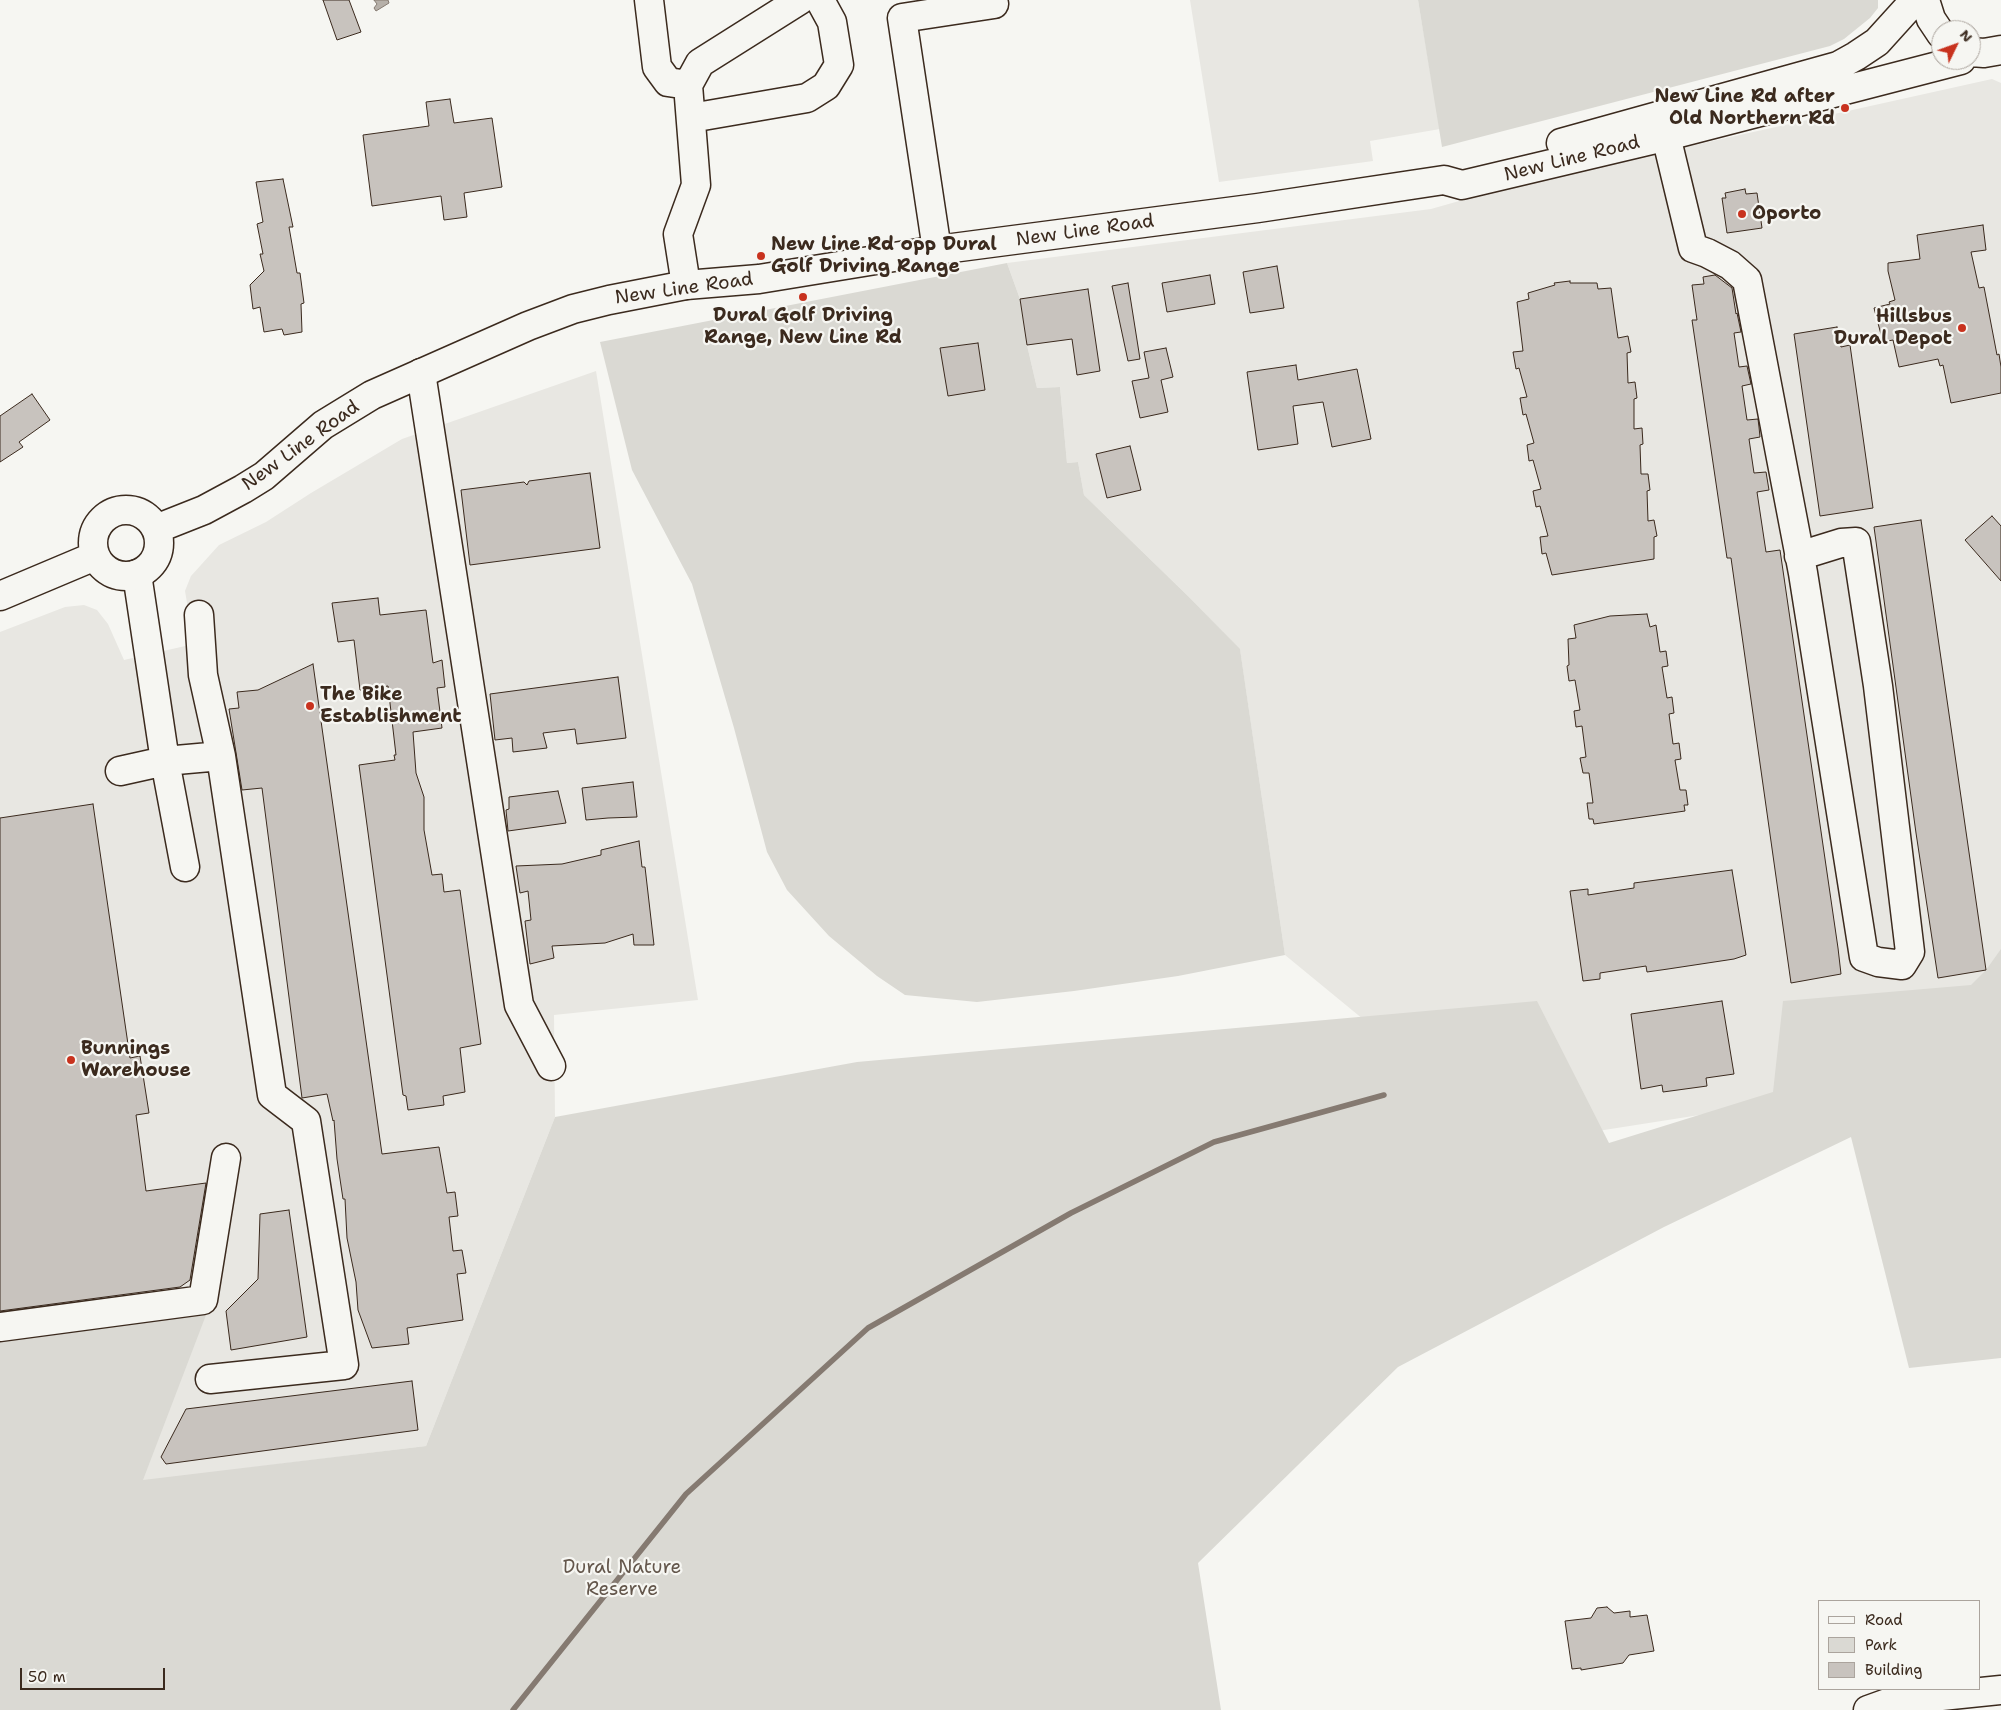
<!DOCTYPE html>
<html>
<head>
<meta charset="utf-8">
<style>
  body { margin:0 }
  #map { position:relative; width:2001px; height:1710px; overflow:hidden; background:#f6f6f2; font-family:"Shantell Sans",sans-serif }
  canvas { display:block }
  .legend { position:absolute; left:1818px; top:1600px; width:162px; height:90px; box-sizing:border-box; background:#f6f6f2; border:1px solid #aba49d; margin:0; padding:6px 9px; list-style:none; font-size:15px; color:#3b2a1e }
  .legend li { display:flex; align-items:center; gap:10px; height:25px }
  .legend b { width:25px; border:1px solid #aba49d }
  .north { position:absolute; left:1931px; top:20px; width:50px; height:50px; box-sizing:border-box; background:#f6f6f2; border:1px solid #aba49d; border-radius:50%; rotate:48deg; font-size:14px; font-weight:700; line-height:20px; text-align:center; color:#3b2a1e }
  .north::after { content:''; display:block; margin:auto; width:18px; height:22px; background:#c8321e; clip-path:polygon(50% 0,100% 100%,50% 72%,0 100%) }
  .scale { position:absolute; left:20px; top:1668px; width:145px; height:22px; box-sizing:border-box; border:2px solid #3b2a1e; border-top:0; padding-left:6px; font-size:15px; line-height:18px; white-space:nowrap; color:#3b2a1e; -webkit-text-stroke:4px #f6f6f2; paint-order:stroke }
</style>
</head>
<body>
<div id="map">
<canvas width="2001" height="1710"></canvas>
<ul class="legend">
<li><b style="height:6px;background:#f6f6f2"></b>Road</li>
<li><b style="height:14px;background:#dad9d3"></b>Park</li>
<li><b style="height:14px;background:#c8c3be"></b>Building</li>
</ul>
<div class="north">N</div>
<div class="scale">50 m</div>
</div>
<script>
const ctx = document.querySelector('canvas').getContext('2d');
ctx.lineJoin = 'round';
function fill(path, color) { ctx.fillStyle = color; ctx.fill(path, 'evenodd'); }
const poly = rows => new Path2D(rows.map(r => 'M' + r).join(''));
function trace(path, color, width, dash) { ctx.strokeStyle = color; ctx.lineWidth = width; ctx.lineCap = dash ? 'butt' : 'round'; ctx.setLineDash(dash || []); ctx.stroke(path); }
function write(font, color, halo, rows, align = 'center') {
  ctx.font = font + ' "Shantell Sans",sans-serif'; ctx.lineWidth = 4.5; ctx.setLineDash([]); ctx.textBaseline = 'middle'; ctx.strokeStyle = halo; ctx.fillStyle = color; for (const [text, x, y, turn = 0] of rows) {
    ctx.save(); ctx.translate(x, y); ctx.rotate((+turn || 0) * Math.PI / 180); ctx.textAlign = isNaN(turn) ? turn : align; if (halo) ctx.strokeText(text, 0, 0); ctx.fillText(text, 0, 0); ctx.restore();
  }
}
fill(poly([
  [1190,0,1418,0,1440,129,1370,141,1373,161,1219,182],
  [1992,79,2001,83,2001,1003,1935,1078,1515,1144,1285,955,1240,650,1188,596,1084,495,1078,462,1067,463,1060,387,1037,388,1027,345,1020,299,1007,263,1431,209,1519,184],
  [596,371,698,1000,554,1015,555,1117,426,1446,143,1481,0,1335,0,632,65,607,84,605,97,610,108,624,124,660,194,644,185,591,191,576,219,545,266,522,311,493,402,439]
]), '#e8e7e2');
fill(poly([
  [1418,0,1878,0,1878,8,1870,18,1844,39,1830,46,1442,147],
  [1007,263,1020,299,1027,345,1037,388,1060,387,1067,463,1078,462,1084,495,1188,596,1240,649,1285,955,1178,976,1074,991,977,1002,905,995,877,976,829,936,787,890,767,852,734,728,692,584,632,470,600,342],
  [2001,949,2001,1358,1909,1368,1851,1137,1664,1227,1398,1367,1198,1563,1221,1710,0,1710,0,1335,206,1315,143,1480,426,1446,555,1117,857,1062,1537,1001,1609,1143,1773,1092,1783,1001,1971,985,1986,970]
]), '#dad9d3');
const water = poly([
  [374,0,388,0,389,3,376,11,374,8,377,4,374,0]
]);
fill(water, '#b6b0a9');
trace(water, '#857a71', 1);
trace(poly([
  [513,1710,686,1494,868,1328,1071,1213,1214,1142,1384,1095]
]), '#857a71', 5.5);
const building = poly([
  [323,0,349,0,361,32,337,40,323,0],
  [450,99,454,123,492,118,502,187,464,193,467,217,444,220,441,196,372,206,363,135,429,126,426,102,450,99],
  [283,179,293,227,289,227,297,273,300,273,304,303,301,304,302,332,284,335,282,329,264,332,260,307,253,309,250,285,264,271,260,254,263,254,257,224,263,222,256,182,283,179],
  [1745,189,1746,194,1757,193,1762,228,1727,233,1722,198,1726,198,1725,193,1745,189],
  [1983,225,1986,250,1971,252,1979,288,1984,287,1997,355,1999,354,2001,367,2001,393,1951,403,1943,365,1940,366,1938,359,1899,367,1893,340,1883,342,1874,308,1890,304,1889,302,1895,300,1888,271,1888,263,1920,259,1917,235,1983,225],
  [1277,266,1284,308,1250,313,1243,272,1277,266],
  [1210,275,1215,304,1167,312,1162,283,1210,275],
  [1715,275,1732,288,1736,314,1737,313,1741,332,1734,333,1739,367,1747,366,1751,384,1742,386,1747,420,1758,419,1759,427,1760,437,1749,439,1754,473,1766,472,1769,490,1757,492,1766,552,1780,550,1838,948,1841,974,1791,983,1731,558,1727,558,1692,320,1697,320,1692,285,1704,284,1703,277,1715,275],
  [1570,281,1570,283,1597,283,1598,289,1611,288,1618,338,1628,336,1631,352,1627,353,1628,383,1635,382,1637,398,1634,399,1634,429,1642,428,1643,444,1640,445,1641,474,1648,474,1650,490,1647,491,1648,521,1654,520,1657,536,1654,537,1654,559,1552,575,1546,553,1542,554,1540,537,1548,536,1540,506,1536,507,1533,491,1541,489,1533,460,1529,461,1527,445,1534,443,1526,414,1523,415,1520,398,1527,397,1519,368,1516,369,1513,352,1523,351,1517,302,1529,299,1528,293,1555,285,1554,283,1570,281],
  [1128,283,1140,359,1128,361,1112,286,1128,283],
  [1088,289,1100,371,1077,375,1072,339,1027,345,1020,299,1088,289],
  [1837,327,1841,347,1850,345,1873,508,1820,516,1794,334,1837,327],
  [978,343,985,390,948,396,940,348,978,343],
  [1166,348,1173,377,1161,380,1168,412,1140,418,1132,381,1149,378,1144,352,1166,348],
  [1296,365,1298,380,1357,369,1371,439,1332,447,1323,402,1293,406,1298,444,1258,450,1247,372,1296,365],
  [32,394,50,420,19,442,23,447,0,462,0,416,32,394],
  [1130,446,1141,490,1107,498,1096,454,1130,446],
  [590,473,600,548,470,565,461,490,524,482,527,485,529,481,590,473],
  [1992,516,2001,526,2001,581,1965,540,1992,516],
  [1921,520,1986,970,1938,978,1916,833,1874,527,1921,520],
  [378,598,380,615,426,610,433,663,442,660,445,687,437,688,442,728,413,732,416,773,424,797,424,830,432,875,442,874,444,892,460,890,481,1044,460,1048,465,1092,443,1096,444,1105,408,1110,406,1096,403,1095,359,765,395,760,394,755,396,755,388,686,360,690,354,640,338,642,332,603,378,598],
  [1647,614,1650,627,1656,625,1660,652,1666,651,1668,666,1662,667,1667,698,1672,697,1674,713,1669,714,1673,744,1679,743,1681,759,1675,760,1680,790,1686,790,1688,805,1684,805,1685,811,1594,824,1593,819,1589,819,1587,803,1593,803,1589,773,1583,773,1580,758,1586,757,1582,726,1576,727,1574,711,1580,710,1575,680,1569,681,1567,666,1569,665,1568,639,1576,638,1574,625,1610,616,1647,614],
  [313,664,382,1154,439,1147,447,1193,455,1192,458,1216,449,1217,453,1251,462,1250,466,1273,457,1274,463,1320,407,1328,409,1344,372,1348,358,1310,356,1282,347,1238,345,1199,343,1199,337,1159,334,1120,333,1121,327,1094,302,1098,262,788,242,790,229,709,239,708,237,692,258,690,313,664],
  [618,677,626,738,577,744,575,729,543,733,547,748,513,752,512,738,495,740,490,694,618,677],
  [633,782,637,817,608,818,586,820,582,788,633,782],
  [558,791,566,823,508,831,506,810,509,809,509,797,558,791],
  [93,804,130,1058,140,1056,149,1113,136,1115,146,1191,206,1183,190,1280,180,1287,0,1311,0,818,93,804],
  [639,841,642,867,645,867,654,945,634,945,633,934,605,943,552,946,554,958,530,964,525,921,531,920,528,891,520,893,516,866,562,864,601,855,601,850,639,841],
  [1732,870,1746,955,1734,959,1668,969,1647,972,1646,966,1600,973,1600,979,1583,981,1570,891,1588,889,1588,895,1634,888,1634,883,1732,870],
  [1722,1001,1734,1074,1706,1078,1707,1086,1663,1092,1662,1085,1641,1089,1631,1014,1722,1001],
  [289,1210,307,1337,231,1350,226,1311,258,1279,260,1214,289,1210],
  [412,1381,418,1430,166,1464,161,1457,186,1409,412,1381],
  [1607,1607,1614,1613,1630,1611,1630,1617,1647,1615,1654,1651,1629,1655,1623,1663,1581,1670,1581,1668,1572,1669,1565,1621,1591,1618,1597,1608,1607,1607]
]);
fill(building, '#c8c3be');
trace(building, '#3b2a1e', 1);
const minor = poly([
  [649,0,657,67,668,82,688,85],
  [688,85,700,63,800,0],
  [691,118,807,98,826,86,839,65,832,22,820,0],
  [1666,136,1693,248,1707,253,1730,265,1747,280,1803,573,1864,957,1878,962,1902,965,1910,952,1878,686,1856,542,1841,543,1799,556],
  [937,250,902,18,994,4],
  [686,285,678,234,696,185,688,85],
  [421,373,519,1005,551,1066],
  [137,574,165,761,185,867],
  [199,615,203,675,221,756],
  [120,771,165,761,221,756,272,1095,306,1121,344,1365,210,1379],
  [0,1327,203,1300,226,1158],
  [1868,1710,1893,1701,2001,1690]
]);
const major = poly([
  [1925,0,1931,19,1941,34],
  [1971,52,1984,53,2001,50],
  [1561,143,1838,66,1856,56,1877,42,1915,0],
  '93 543a33 33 0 1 1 66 0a33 33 0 1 1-66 0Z',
  [156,529,204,510,243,489,264,476,323,425,372,395,528,326,573,309,609,300,686,285,759,279,937,250,1258,208,1444,180,1462,185,1656,139,1961,60],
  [0,596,95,556]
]);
trace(minor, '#3b2a1e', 31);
trace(major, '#3b2a1e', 31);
trace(minor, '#f6f6f2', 28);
trace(major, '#f6f6f2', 28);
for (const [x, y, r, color] of [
  [1845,108,5,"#c8321e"],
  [1742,214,5,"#c8321e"],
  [761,256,5,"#c8321e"],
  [803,297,5,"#c8321e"],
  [1962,328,5,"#c8321e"],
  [310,706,5,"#c8321e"],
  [71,1060,5,"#c8321e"]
]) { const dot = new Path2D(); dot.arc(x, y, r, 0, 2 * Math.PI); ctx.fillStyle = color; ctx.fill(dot); trace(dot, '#f6f6f2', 2); }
write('bold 19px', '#3b2a1e', '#f6f6f2', [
  ["New Line Rd after",1835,97,"right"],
  ["Old Northern Rd",1835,119,"right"],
  ["Oporto",1752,214],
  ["New Line Rd opp Dural",771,245],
  ["Golf Driving Range",771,267],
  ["Dural Golf Driving",803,316,"center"],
  ["Range, New Line Rd",803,338,"center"],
  ["Hillsbus",1952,317,"right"],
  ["Dural Depot",1952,339,"right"],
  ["The Bike",320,695],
  ["Establishment",320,717],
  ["Bunnings",81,1049],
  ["Warehouse",81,1071]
], 'left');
write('19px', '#3b2a1e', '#f6f6f2', [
  ["New Line Road",1572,159,-14],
  ["New Line Road",1085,231,-8],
  ["New Line Road",684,289,-8],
  ["New Line Road",301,446,-36]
]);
write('19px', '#63564b', '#f6f6f2', [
  ["Dural Nature",622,1568],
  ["Reserve",622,1590]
]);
</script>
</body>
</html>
